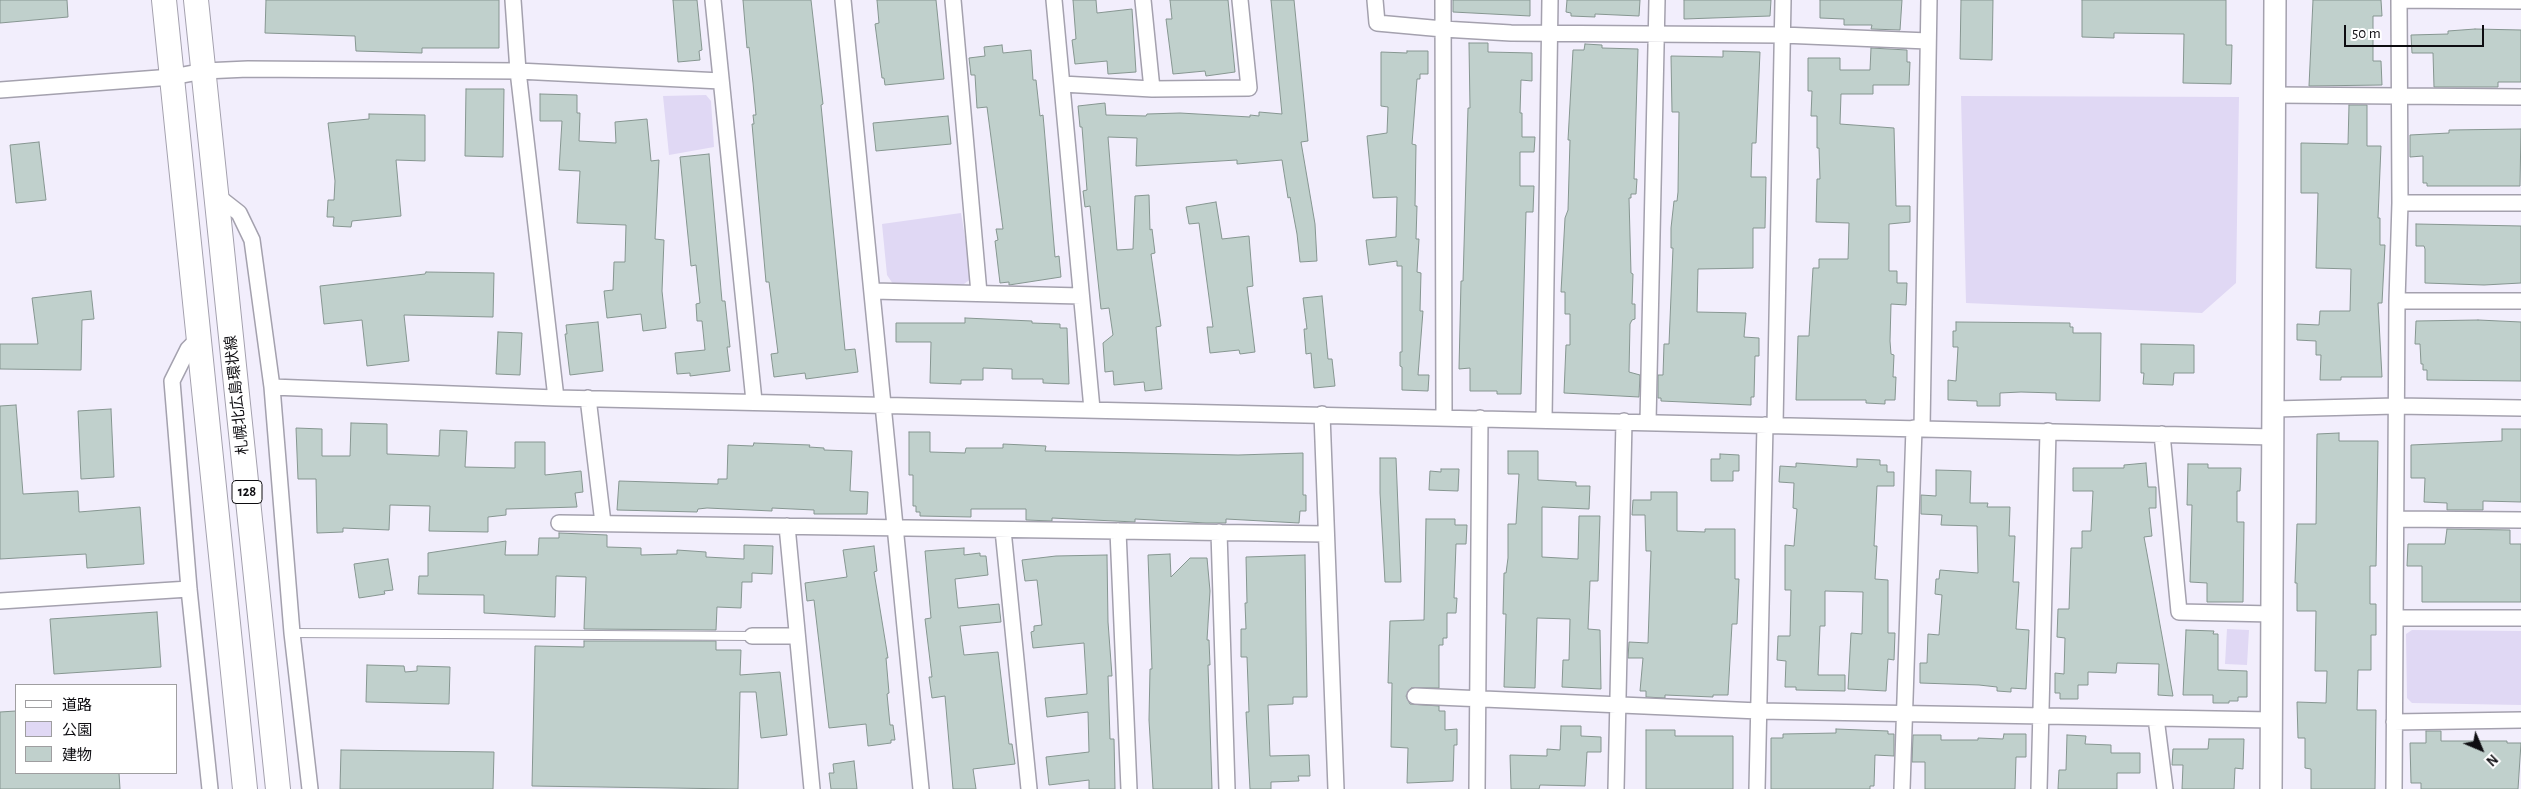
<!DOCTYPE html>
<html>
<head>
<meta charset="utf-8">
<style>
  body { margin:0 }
  #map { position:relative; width:2521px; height:789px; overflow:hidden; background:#f2eefc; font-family:"Alegreya Sans","Noto Sans JP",sans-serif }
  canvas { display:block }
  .legend { position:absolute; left:15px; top:684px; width:162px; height:90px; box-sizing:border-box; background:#fff; border:1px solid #9f9ea0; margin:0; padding:6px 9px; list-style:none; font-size:15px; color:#0e0d11 }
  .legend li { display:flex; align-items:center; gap:10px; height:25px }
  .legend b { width:25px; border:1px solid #9f9ea0 }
  .north { position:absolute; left:2456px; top:724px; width:50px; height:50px; -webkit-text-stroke:4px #fff; paint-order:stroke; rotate:135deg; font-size:14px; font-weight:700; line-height:20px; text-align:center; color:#0e0d11 }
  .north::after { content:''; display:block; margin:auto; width:18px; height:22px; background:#0e0d11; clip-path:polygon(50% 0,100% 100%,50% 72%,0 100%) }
  .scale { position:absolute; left:2344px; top:25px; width:140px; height:22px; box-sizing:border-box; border:2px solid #0e0d11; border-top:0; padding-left:6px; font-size:15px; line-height:18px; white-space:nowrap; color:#0e0d11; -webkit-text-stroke:4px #fff; paint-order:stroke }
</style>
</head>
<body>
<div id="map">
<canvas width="2521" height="789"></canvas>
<ul class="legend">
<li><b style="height:6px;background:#fff"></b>道路</li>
<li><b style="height:14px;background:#e0d8f4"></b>公園</li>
<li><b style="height:14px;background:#c0d0cc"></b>建物</li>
</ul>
<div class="north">N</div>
<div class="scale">50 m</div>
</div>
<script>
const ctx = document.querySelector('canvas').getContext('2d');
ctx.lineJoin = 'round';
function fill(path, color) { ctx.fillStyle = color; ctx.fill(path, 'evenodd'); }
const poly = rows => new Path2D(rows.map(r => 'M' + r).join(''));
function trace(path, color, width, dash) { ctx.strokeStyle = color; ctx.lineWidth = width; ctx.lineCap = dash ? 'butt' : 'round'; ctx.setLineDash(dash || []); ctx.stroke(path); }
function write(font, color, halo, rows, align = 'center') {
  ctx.font = font + ' "Alegreya Sans","Noto Sans JP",sans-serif'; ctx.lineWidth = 4.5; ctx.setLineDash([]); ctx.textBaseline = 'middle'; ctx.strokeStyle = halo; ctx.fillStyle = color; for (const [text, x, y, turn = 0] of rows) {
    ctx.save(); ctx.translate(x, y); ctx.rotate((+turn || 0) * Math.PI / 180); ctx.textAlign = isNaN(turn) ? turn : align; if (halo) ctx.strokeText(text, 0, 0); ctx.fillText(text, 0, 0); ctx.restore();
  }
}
fill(poly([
  [706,95,711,101,714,147,669,155,663,96],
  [1961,96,2239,97,2236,283,2202,313,1966,303],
  [961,213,972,278,964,284,893,284,887,275,882,224],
  [2227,629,2249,630,2247,665,2225,664],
  [2412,630,2521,631,2521,705,2412,703,2407,698,2406,634]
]), '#e0d8f4');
const building = poly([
  [0,0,67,0,68,17,0,23,0,0],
  [266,0,499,0,499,48,422,48,422,53,356,51,355,36,265,33,266,0],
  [673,0,697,0,702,50,699,51,700,60,678,62,673,0],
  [743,0,811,0,823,104,821,105,845,350,855,349,858,372,806,379,805,373,774,377,771,354,778,353,769,282,766,282,752,124,754,124,753,115,756,115,753,83,749,47,747,48,743,0],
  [877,0,936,0,944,79,885,85,884,78,882,78,875,24,879,23,877,0],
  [1073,0,1096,0,1097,13,1132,9,1136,72,1108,74,1107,61,1075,64,1072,40,1076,39,1073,0],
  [1170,0,1228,0,1235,72,1206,76,1205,71,1173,74,1166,19,1172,19,1170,0],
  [1271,0,1294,0,1308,141,1301,142,1315,224,1317,261,1300,262,1297,234,1290,197,1288,198,1282,160,1237,164,1237,160,1136,166,1137,138,1108,137,1117,250,1133,249,1135,196,1149,195,1150,230,1152,229,1155,253,1151,254,1161,326,1156,327,1162,389,1145,391,1144,382,1114,385,1113,371,1105,372,1103,343,1113,335,1109,308,1101,309,1090,206,1085,207,1083,191,1087,190,1082,127,1080,127,1078,106,1105,103,1106,115,1146,116,1147,114,1180,113,1250,117,1250,115,1259,116,1259,112,1282,114,1271,0],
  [1453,0,1530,0,1530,16,1453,12,1453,0],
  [1567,0,1640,0,1639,16,1595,14,1595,17,1571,16,1571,13,1566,12,1567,0],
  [1684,0,1771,0,1770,16,1684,19,1684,0],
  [1820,0,1902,0,1900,30,1871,29,1872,25,1844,25,1844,19,1820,18,1820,0],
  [1961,0,1993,0,1992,60,1960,59,1961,0],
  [2082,0,2226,0,2226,45,2232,45,2231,84,2183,83,2184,34,2114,33,2114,38,2082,37,2082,0],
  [2313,0,2381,0,2382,16,2373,16,2373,61,2381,61,2382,85,2309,86,2313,0],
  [2475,29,2521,30,2521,82,2498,82,2498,87,2434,87,2433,53,2412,53,2411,35,2448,34,2448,31,2475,29],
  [1469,43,1488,43,1488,52,1532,53,1532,81,1521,80,1520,113,1522,113,1522,137,1535,137,1534,152,1520,152,1520,186,1534,186,1533,212,1526,212,1521,394,1497,394,1497,391,1470,391,1470,368,1459,369,1461,281,1463,281,1468,108,1470,108,1469,43],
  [1585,44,1602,45,1602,48,1638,49,1634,179,1637,179,1636,194,1631,194,1631,198,1629,198,1631,273,1633,274,1632,304,1635,304,1635,319,1632,320,1630,324,1629,372,1640,375,1639,397,1564,393,1566,345,1570,345,1570,314,1565,314,1565,292,1561,292,1565,218,1568,210,1570,140,1568,140,1573,50,1584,50,1585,44],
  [1002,45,1003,53,1031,50,1033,80,1036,80,1040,116,1043,115,1044,126,1055,257,1059,256,1061,277,1009,285,1009,282,1000,283,995,241,998,240,996,229,1003,229,987,107,977,108,975,75,971,75,969,58,985,56,984,47,1002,45],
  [1871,48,1907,50,1907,62,1910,62,1909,85,1873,85,1873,94,1841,94,1840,124,1894,128,1896,206,1910,206,1910,222,1889,224,1889,271,1897,271,1897,283,1907,283,1906,305,1891,304,1890,341,1891,354,1894,355,1893,377,1896,377,1895,400,1885,400,1885,404,1866,403,1866,400,1796,400,1798,336,1809,336,1813,268,1819,268,1819,259,1848,259,1849,223,1816,222,1817,179,1820,179,1819,148,1817,148,1817,116,1811,116,1812,91,1808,91,1808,58,1840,58,1840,70,1870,70,1871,48],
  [1407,51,1428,51,1428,74,1420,74,1420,79,1417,79,1412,144,1416,145,1415,206,1417,206,1416,239,1419,239,1417,272,1421,273,1420,311,1423,311,1418,375,1429,375,1428,391,1402,390,1402,367,1400,366,1400,352,1402,352,1402,266,1397,266,1397,261,1369,265,1366,240,1396,237,1397,197,1373,198,1367,136,1387,133,1388,107,1381,106,1381,52,1407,53,1407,51],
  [1723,51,1760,52,1756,143,1752,143,1751,177,1766,177,1765,228,1753,228,1753,268,1698,269,1697,312,1746,313,1744,337,1759,338,1759,356,1755,356,1754,397,1751,397,1751,405,1661,401,1661,398,1658,398,1658,375,1663,375,1664,344,1669,344,1673,248,1671,248,1671,228,1674,201,1677,201,1678,192,1679,112,1672,112,1671,56,1723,57,1723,51],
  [466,89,504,89,503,157,465,156,466,89],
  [540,94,577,95,577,113,580,113,579,141,616,143,615,122,647,119,651,161,659,160,655,239,664,240,662,291,666,328,643,331,641,314,607,318,604,291,613,290,614,262,625,262,626,225,577,223,580,171,559,170,562,121,540,121,540,94],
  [2349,105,2367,105,2367,146,2381,146,2378,218,2380,218,2380,245,2385,245,2382,303,2378,303,2382,377,2341,377,2341,380,2320,380,2321,355,2316,355,2316,341,2297,340,2297,324,2319,325,2320,311,2350,311,2351,269,2316,268,2318,193,2301,193,2301,143,2348,144,2349,105],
  [369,114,425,115,425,161,396,160,401,216,352,221,351,227,333,226,334,217,327,217,328,200,334,200,335,181,328,123,369,119,369,114],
  [948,116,951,144,876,151,873,123,948,116],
  [2521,129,2520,186,2427,186,2427,183,2423,183,2423,156,2410,157,2410,135,2449,133,2449,130,2521,129],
  [39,142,46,200,16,203,10,145,39,142],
  [709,154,722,301,725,301,730,347,727,347,730,371,690,376,690,373,677,374,675,353,705,350,702,321,697,321,696,304,700,303,696,265,691,266,680,157,709,154],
  [1216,202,1222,239,1249,236,1253,286,1247,287,1255,352,1240,354,1239,350,1210,353,1207,327,1213,327,1199,223,1189,224,1186,207,1216,202],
  [2416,224,2521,226,2521,283,2484,285,2425,283,2425,249,2424,246,2416,246,2416,224],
  [426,272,494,273,493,317,404,315,409,361,367,366,362,320,324,324,320,286,425,274,426,272],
  [91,291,94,319,82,320,81,370,0,369,0,344,38,344,32,298,91,291],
  [1322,296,1328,359,1332,359,1335,386,1314,388,1311,353,1306,354,1304,329,1307,329,1303,298,1322,296],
  [965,318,1032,321,1032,323,1060,324,1060,328,1067,328,1069,384,1043,383,1043,379,1012,379,1012,369,983,368,983,380,961,380,961,384,930,383,931,342,896,342,896,323,965,323,965,318],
  [2478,320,2521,322,2521,381,2427,380,2427,370,2423,370,2423,364,2421,364,2420,344,2415,344,2416,321,2478,320],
  [598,322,603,371,570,375,565,334,567,334,566,325,598,322],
  [1956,322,2070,323,2070,327,2073,327,2073,333,2101,333,2100,401,2056,400,2056,393,2021,392,2000,393,2000,406,1977,406,1977,401,1948,400,1948,380,1956,381,1958,347,1953,347,1953,331,1956,331,1956,322],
  [498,332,522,333,520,375,496,374,498,332],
  [2141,344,2194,345,2194,373,2174,373,2173,385,2143,384,2144,373,2141,373,2141,344],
  [16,405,23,494,78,491,79,512,140,507,144,564,87,568,86,554,0,559,0,406,16,405],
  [111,409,114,477,81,479,78,411,111,409],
  [351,423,387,424,387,454,439,456,440,430,467,431,465,467,515,468,515,442,545,442,545,475,581,471,583,492,575,493,577,507,506,509,506,515,488,517,488,532,429,531,430,506,390,505,389,530,343,528,343,532,317,533,316,479,298,479,296,428,322,429,322,456,350,456,351,423],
  [2502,429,2521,429,2521,502,2483,501,2483,510,2447,510,2447,503,2424,502,2425,478,2411,478,2411,445,2502,441,2502,429],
  [909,432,930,432,930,452,965,453,966,448,1003,448,1003,444,1046,446,1045,451,1238,455,1303,453,1303,495,1306,495,1306,511,1300,511,1299,523,1226,519,1226,523,1206,523,1135,519,1135,522,1052,518,1052,521,1026,520,1026,509,971,509,971,517,920,516,920,512,916,512,916,506,913,506,913,475,909,475,909,432],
  [2339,433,2339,441,2378,441,2376,566,2370,566,2370,604,2376,604,2376,635,2371,635,2371,670,2358,670,2357,710,2376,710,2375,789,2311,789,2311,769,2305,768,2305,738,2298,738,2297,702,2326,703,2327,671,2315,671,2316,611,2297,611,2297,583,2295,583,2297,524,2316,524,2317,434,2339,433],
  [754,443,810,445,809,447,824,448,824,450,852,451,850,491,868,492,867,514,814,514,814,510,772,508,772,511,707,508,698,509,697,512,617,510,619,481,718,484,718,479,727,479,728,445,753,446,754,443],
  [1508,451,1538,451,1538,480,1576,482,1576,486,1590,486,1589,509,1542,507,1542,557,1578,559,1579,516,1600,516,1598,581,1590,581,1588,629,1600,630,1601,689,1562,687,1563,660,1569,660,1570,619,1537,618,1535,688,1504,687,1506,614,1503,614,1504,573,1506,573,1508,558,1508,524,1516,524,1519,474,1508,474,1508,451],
  [1720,454,1739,455,1739,471,1733,471,1733,481,1711,481,1711,459,1720,459,1720,454],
  [1380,458,1396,458,1401,582,1385,582,1380,493,1380,458],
  [1857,459,1880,460,1880,465,1887,465,1887,472,1894,472,1894,486,1877,486,1874,546,1877,546,1875,579,1888,580,1888,633,1895,633,1894,660,1888,659,1886,691,1848,689,1851,633,1862,634,1863,592,1825,591,1825,626,1820,626,1818,675,1845,675,1845,691,1796,690,1796,687,1785,687,1786,661,1777,660,1778,636,1790,636,1791,590,1785,590,1785,545,1794,546,1797,509,1793,508,1794,483,1779,482,1780,466,1796,467,1796,463,1857,467,1857,459],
  [2146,463,2148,487,2156,487,2156,508,2149,508,2152,536,2144,537,2173,696,2158,695,2159,664,2117,663,2116,673,2088,672,2088,685,2078,685,2078,699,2060,699,2060,693,2055,693,2055,673,2064,674,2065,638,2057,637,2058,609,2069,609,2071,548,2082,548,2082,531,2091,531,2093,491,2073,491,2073,468,2124,468,2124,465,2146,463],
  [2188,464,2208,464,2208,468,2241,468,2240,491,2237,491,2237,522,2244,522,2243,602,2207,602,2207,583,2190,582,2192,505,2187,505,2188,464],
  [1441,469,1459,469,1458,491,1429,490,1430,471,1441,472,1441,469],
  [1936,470,1971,471,1970,503,1988,503,1987,507,2010,507,2009,536,2015,536,2013,582,2019,582,2016,629,2029,630,2026,689,2011,688,2011,692,1997,691,1997,687,1979,685,1920,683,1920,663,1927,663,1928,634,1939,635,1942,595,1935,594,1936,579,1939,579,1940,570,1978,573,1977,526,1941,525,1942,515,1921,514,1921,495,1936,496,1936,470],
  [1651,492,1677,492,1677,531,1705,532,1705,529,1735,529,1735,579,1739,579,1737,624,1732,624,1728,695,1713,695,1713,697,1665,695,1665,698,1646,697,1646,691,1640,691,1643,658,1628,658,1629,642,1648,643,1651,551,1646,551,1645,515,1632,515,1633,500,1651,500,1651,492],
  [1426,519,1455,519,1455,525,1467,525,1466,544,1456,544,1454,598,1457,598,1456,613,1447,613,1447,638,1443,638,1443,645,1439,645,1439,688,1411,688,1406,696,1410,704,1439,706,1439,711,1445,711,1445,730,1457,729,1457,745,1454,745,1453,781,1407,783,1408,748,1391,747,1392,683,1388,683,1390,621,1424,620,1426,519],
  [2447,529,2510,530,2510,544,2521,544,2521,602,2422,602,2422,566,2407,566,2408,544,2445,544,2447,529],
  [559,533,607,535,607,547,641,548,641,555,677,554,677,550,706,552,706,557,744,559,744,545,773,546,772,574,752,573,752,582,742,582,741,608,717,607,716,630,584,629,586,577,556,576,555,617,484,613,484,595,418,594,419,576,428,576,428,553,506,541,505,555,538,555,539,538,559,538,559,533],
  [874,546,877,571,874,572,888,658,886,658,889,693,887,694,890,725,893,725,895,740,891,740,891,743,868,746,866,724,829,728,814,600,807,601,805,583,847,577,843,550,874,546],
  [964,548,964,555,980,553,980,556,986,556,988,575,955,579,958,608,999,604,1001,622,960,626,964,655,998,652,1009,744,1012,744,1015,764,973,769,976,789,953,789,945,696,932,698,929,677,932,677,925,619,931,618,925,551,964,548],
  [1170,554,1171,577,1190,558,1207,558,1210,591,1207,640,1209,640,1210,665,1208,665,1212,789,1153,789,1149,720,1150,669,1152,669,1148,555,1170,554],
  [1107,555,1108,622,1112,676,1108,676,1110,739,1114,739,1115,789,1089,789,1089,780,1049,785,1046,757,1089,752,1088,712,1047,717,1045,698,1087,694,1084,643,1033,648,1031,632,1034,631,1034,626,1042,625,1037,580,1025,581,1022,560,1056,556,1107,555],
  [1305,555,1307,697,1293,697,1293,704,1268,705,1270,756,1309,755,1310,776,1298,776,1299,781,1271,782,1271,789,1250,789,1246,712,1249,712,1247,657,1241,657,1241,629,1246,629,1245,603,1247,603,1246,557,1305,555],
  [388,559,393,590,384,591,385,594,359,598,354,564,388,559],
  [157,612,161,667,54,674,50,619,157,612],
  [2186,630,2214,631,2213,634,2218,634,2218,670,2247,671,2247,697,2238,697,2238,701,2229,701,2229,703,2213,703,2213,695,2183,695,2186,630],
  [584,641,716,641,716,650,741,650,740,675,780,672,787,735,761,738,756,692,740,692,738,789,532,786,535,646,584,647,584,641],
  [367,665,404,666,405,672,417,671,417,666,450,667,449,704,366,702,367,665],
  [16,711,16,773,119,773,120,789,0,789,0,712,16,711],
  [1561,726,1581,726,1581,736,1601,737,1601,752,1587,752,1585,786,1540,785,1539,789,1511,789,1510,755,1547,756,1547,749,1560,750,1561,726],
  [1836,729,1888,731,1888,734,1894,734,1894,756,1875,755,1874,786,1870,786,1870,789,1771,789,1771,738,1783,738,1783,734,1836,733,1836,729],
  [1646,730,1675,730,1675,736,1733,736,1733,789,1646,789,1646,730],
  [2426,731,2441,731,2441,741,2507,741,2507,743,2521,743,2518,789,2421,789,2421,783,2411,783,2410,743,2426,743,2426,731],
  [2004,734,2026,734,2026,757,2016,757,2015,789,1925,789,1925,762,1912,762,1913,735,1941,735,1941,740,1978,740,1978,738,2003,739,2004,734],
  [2067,735,2086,736,2085,744,2111,745,2111,753,2140,753,2140,773,2117,773,2117,789,2058,789,2059,770,2066,770,2067,735],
  [2209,739,2244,739,2243,769,2235,768,2234,789,2182,789,2183,765,2172,765,2173,749,2208,749,2209,739],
  [341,750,494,752,493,789,340,789,341,750],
  [854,761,857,789,831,789,829,773,834,773,833,764,854,761]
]);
fill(building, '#c0d0cc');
trace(building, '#869691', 1);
const lane = poly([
  [292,633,752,636]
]);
const street = poly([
  [513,0,518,71,556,398],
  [713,0,754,401],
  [843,0,921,789],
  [953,0,979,293],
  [1054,0,1092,409],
  [1143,0,1152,89],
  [1375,0,1377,23,1443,29,1511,33,1782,35,1928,41],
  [1443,0,1444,417],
  [2399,0,2521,1],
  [1062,84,1152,89,1249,88,1240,0],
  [0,90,172,77,204,71,248,69,518,71,721,81],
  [2275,95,2521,97],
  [216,195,239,213,252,240,272,387,292,633,310,789],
  [2400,203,2521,203],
  [873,291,1081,296],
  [2397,301,2521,301],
  [200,337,188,349,172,381,189,589,210,789],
  [272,387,556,398,2274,437],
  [588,398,603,523],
  [2274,409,2396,406,2521,408],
  [1322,414,1336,789],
  [1544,419,1550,0],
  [1648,422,1657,0],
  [1775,425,1783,0],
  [1922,428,1929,0],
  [2162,434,2179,612,2273,614],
  [2396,519,2521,520],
  [559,523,1326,534],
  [787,526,812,789],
  [1003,530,1029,789],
  [1118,531,1129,789],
  [1219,532,1227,789],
  [0,601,189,589],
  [2395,618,2521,618],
  [752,636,797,636],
  [1415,696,1759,711,2272,720],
  [2156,718,2165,789],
  [2394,722,2521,720],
  [1477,789,1480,418],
  [1616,789,1624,421],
  [1757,789,1765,425],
  [1902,789,1914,428],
  [2039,789,2048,431],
  [2394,789,2397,301,2400,203,2399,0]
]);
const secondary = poly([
  [2271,789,2275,0]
]);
const primary = poly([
  [164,0,245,789],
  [196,0,278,789]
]);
trace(lane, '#a4a1ae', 10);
trace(street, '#a4a1ae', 18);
trace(secondary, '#a4a1ae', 24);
trace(primary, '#a4a1ae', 26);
trace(lane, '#fff', 8);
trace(street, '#fff', 15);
trace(secondary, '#fff', 21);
trace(primary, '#fff', 24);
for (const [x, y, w] of [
  [247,492,30]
]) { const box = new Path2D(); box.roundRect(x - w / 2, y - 11.5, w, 23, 4); ctx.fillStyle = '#fff'; ctx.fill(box); trace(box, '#0e0d11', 1); }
write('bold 14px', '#0e0d11', null, [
  ["128",247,492]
]);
write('15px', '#0e0d11', '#fff', [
  ["札幌北広島環状線",237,395,-96]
]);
</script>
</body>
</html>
